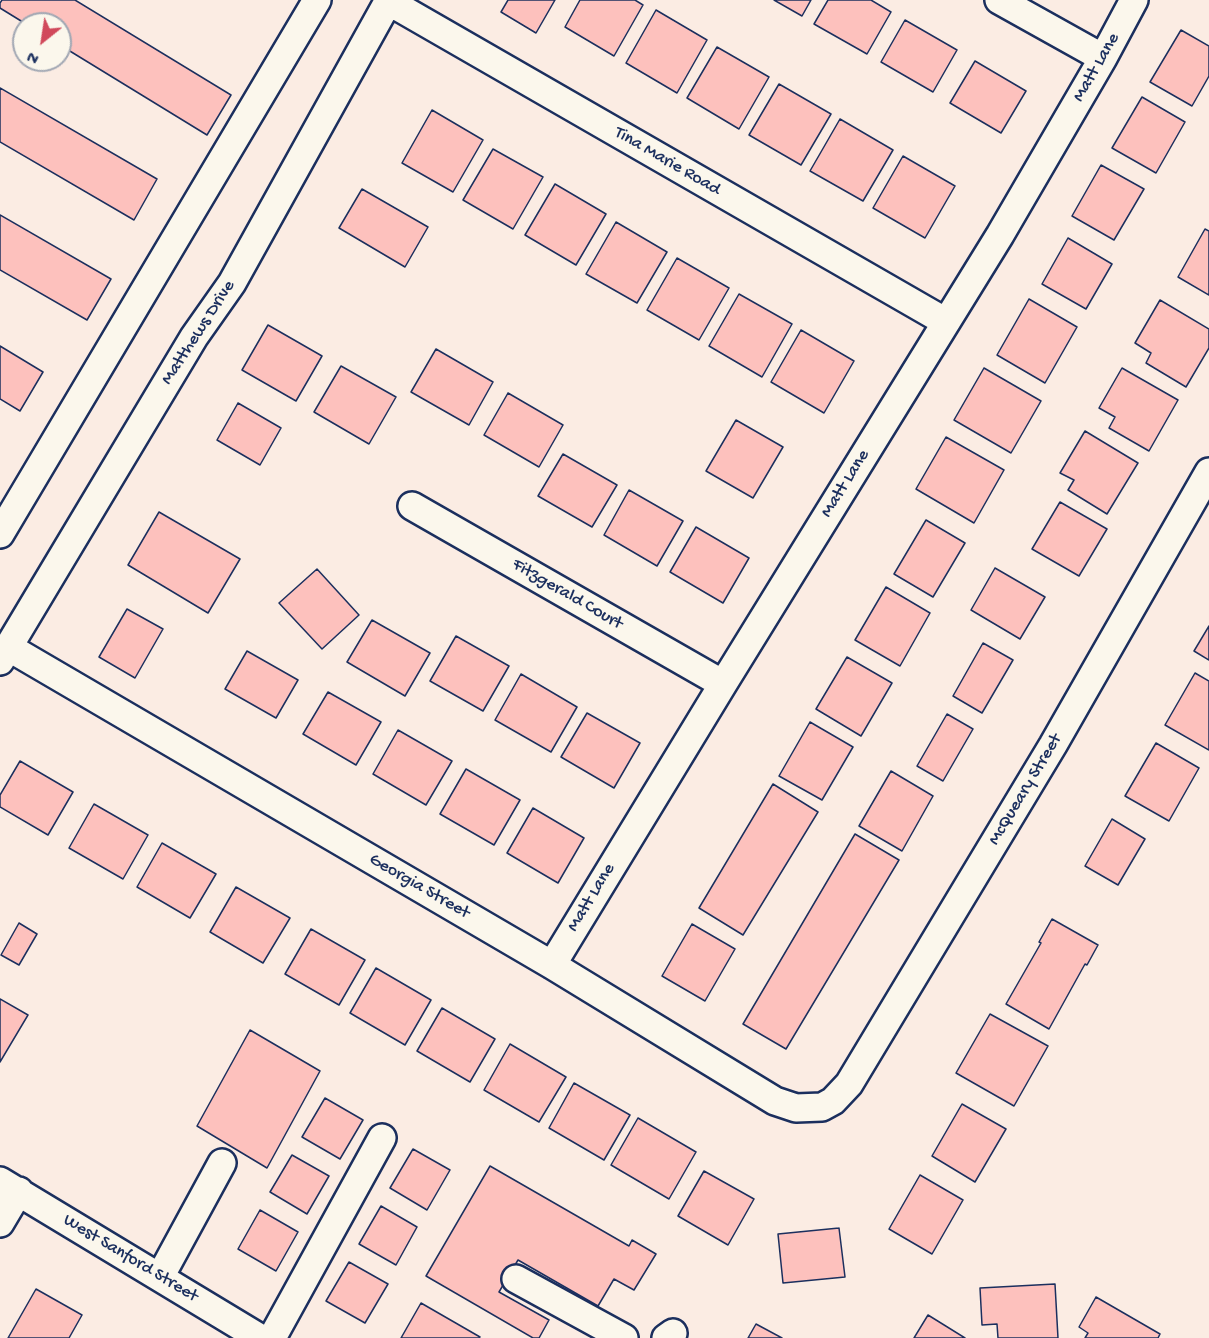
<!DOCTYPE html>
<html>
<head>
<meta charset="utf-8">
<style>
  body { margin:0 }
  #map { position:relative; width:1209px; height:1338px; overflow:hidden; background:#fbece3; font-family:"Gochi Hand",sans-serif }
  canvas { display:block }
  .north { position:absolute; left:12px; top:12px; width:60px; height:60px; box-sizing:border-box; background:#fbf7ec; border:2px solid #a1a7b3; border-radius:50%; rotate:210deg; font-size:16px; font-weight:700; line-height:24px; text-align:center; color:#1b2f5e }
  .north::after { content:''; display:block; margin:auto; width:21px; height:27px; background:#d1495b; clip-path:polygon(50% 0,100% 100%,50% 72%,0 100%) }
</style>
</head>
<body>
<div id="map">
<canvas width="1209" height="1338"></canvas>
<div class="north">N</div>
</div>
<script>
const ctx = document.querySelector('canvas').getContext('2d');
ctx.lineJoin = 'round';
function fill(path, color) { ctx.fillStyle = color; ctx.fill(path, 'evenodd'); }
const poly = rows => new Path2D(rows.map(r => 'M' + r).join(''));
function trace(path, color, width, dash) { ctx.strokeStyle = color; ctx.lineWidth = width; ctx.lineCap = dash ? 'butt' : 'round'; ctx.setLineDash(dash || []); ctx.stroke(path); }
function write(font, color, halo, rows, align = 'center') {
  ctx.font = font + ' "Gochi Hand",sans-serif'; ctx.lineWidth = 5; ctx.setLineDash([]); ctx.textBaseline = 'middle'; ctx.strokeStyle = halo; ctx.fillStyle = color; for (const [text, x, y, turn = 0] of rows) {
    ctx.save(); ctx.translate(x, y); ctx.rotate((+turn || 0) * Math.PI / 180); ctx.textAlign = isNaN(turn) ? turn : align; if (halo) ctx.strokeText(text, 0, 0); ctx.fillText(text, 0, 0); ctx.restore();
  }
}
const building = poly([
  [2,0,75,0,231,95,207,135,60,45,60,24,26,24,0,8,0,3,2,0],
  [508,0,555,0,536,33,501,12,508,0],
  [580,0,635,0,643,5,614,56,565,27,580,0],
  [774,0,811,0,802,16,774,0],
  [828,0,871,0,891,12,867,54,814,24,828,0],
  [656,10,707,40,677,93,626,63,656,10],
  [905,20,957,50,933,92,881,62,905,20],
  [1181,30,1209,46,1209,76,1192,106,1150,82,1181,30],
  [717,47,769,77,739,129,687,98,717,47],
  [975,61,1026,91,1001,133,950,103,975,61],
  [779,84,831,114,801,165,749,135,779,84],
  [0,88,157,179,134,220,0,142,0,88],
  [1142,97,1185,122,1156,173,1112,148,1142,97],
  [432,110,483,140,453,192,402,163,432,110],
  [840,119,893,150,863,201,810,171,840,119],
  [493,149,543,177,513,229,463,200,493,149],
  [903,156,955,186,925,238,873,208,903,156],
  [1101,165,1144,189,1114,240,1072,216,1101,165],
  [555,184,606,214,576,265,525,235,555,184],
  [362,189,428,227,405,267,339,228,362,189],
  [0,215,111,279,87,320,0,270,0,215],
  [616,222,667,252,637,303,586,274,616,222],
  [1205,229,1209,231,1209,295,1178,277,1205,229],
  [1068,238,1112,264,1086,309,1042,284,1068,238],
  [677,258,729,288,699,340,647,310,677,258],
  [739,294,792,324,762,377,709,346,739,294],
  [1029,299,1077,327,1045,383,997,355,1029,299],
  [1160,300,1209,329,1209,348,1186,387,1146,363,1151,353,1135,343,1160,300],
  [268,325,322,356,296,401,242,370,268,325],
  [801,330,854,361,824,413,771,382,801,330],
  [0,346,43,372,20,411,0,399,0,346],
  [436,349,493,382,469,425,411,392,436,349],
  [341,366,396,397,369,444,314,412,341,366],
  [984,368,1041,401,1011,453,954,420,984,368],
  [1122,368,1178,400,1149,451,1109,428,1115,417,1099,408,1122,368],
  [508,393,563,425,539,467,484,435,508,393],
  [238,403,281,428,260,465,217,440,238,403],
  [736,420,783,447,753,498,706,471,736,420],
  [1085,431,1138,463,1107,514,1068,490,1074,480,1060,473,1085,431],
  [946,437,1004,470,974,523,916,489,946,437],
  [563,454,617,485,592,527,538,496,563,454],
  [629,490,683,521,657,566,604,535,629,490],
  [1060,502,1107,529,1079,576,1032,549,1060,502],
  [159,512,240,559,208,613,128,565,159,512],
  [926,520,965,543,933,597,894,574,926,520],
  [696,527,749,558,723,603,670,572,696,527],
  [995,568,1045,597,1020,639,971,610,995,568],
  [317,569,359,615,322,649,279,603,317,569],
  [886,587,930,613,900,666,855,640,886,587],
  [127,609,163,629,135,678,99,657,127,609],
  [372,620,430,653,405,696,347,662,372,620],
  [1209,626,1209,660,1194,651,1209,626],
  [456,636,509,666,483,711,430,681,456,636],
  [983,643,1013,660,982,713,953,696,983,643],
  [247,651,298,680,276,718,225,689,247,651],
  [847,657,892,683,861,736,816,709,847,657],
  [1195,673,1209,681,1209,750,1165,725,1195,673],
  [521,674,577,707,551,752,495,720,521,674],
  [328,692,381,722,356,765,303,734,328,692],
  [587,713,640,743,614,788,561,757,587,713],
  [947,714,973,729,943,781,917,766,947,714],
  [810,722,853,747,822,800,779,776,810,722],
  [398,730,452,761,426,805,373,774,398,730],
  [1156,743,1199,768,1169,821,1125,796,1156,743],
  [20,761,73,792,48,835,0,807,0,795,20,761],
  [466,769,520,800,494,845,440,814,466,769],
  [891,771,933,796,902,851,859,826,891,771],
  [773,784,818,812,743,935,699,908,773,784],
  [94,804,148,835,123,879,69,848,94,804],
  [533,808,584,838,558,883,507,853,533,808],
  [1112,819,1145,839,1118,885,1085,866,1112,819],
  [855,834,899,860,786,1049,743,1024,855,834],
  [162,843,216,874,190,918,137,887,162,843],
  [236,887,290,918,263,963,210,932,236,887],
  [1052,919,1098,945,1087,965,1085,964,1049,1029,1006,1004,1041,943,1039,942,1052,919],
  [19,923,37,934,19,965,1,955,19,923],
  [692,924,735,949,705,1001,662,976,692,924],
  [311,929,365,960,339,1005,285,974,311,929],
  [376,968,431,1000,405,1045,350,1013,376,968],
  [0,999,28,1015,0,1062,0,999],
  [442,1008,495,1039,470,1082,417,1051,442,1008],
  [990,1014,1048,1046,1014,1106,956,1073,990,1014],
  [250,1030,320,1071,267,1168,197,1126,250,1030],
  [510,1044,566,1077,539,1122,484,1090,510,1044],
  [574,1083,630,1115,604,1160,549,1128,574,1083],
  [325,1098,363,1120,340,1159,302,1137,325,1098],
  [962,1104,1006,1129,975,1182,932,1156,962,1104],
  [638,1118,696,1152,669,1199,611,1165,638,1118],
  [413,1149,450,1170,427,1210,390,1188,413,1149],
  [292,1155,329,1176,307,1214,270,1192,292,1155],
  [490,1166,629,1246,632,1240,656,1254,634,1290,614,1279,598,1306,518,1260,499,1292,549,1320,539,1338,533,1338,426,1276,490,1166],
  [704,1171,754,1199,728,1245,678,1216,704,1171],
  [920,1175,963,1200,932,1254,889,1229,920,1175],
  [381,1206,417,1227,396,1265,359,1244,381,1206],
  [260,1210,298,1232,276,1271,238,1249,260,1210],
  [839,1228,845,1277,783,1283,778,1234,839,1228],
  [349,1262,388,1284,365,1323,326,1301,349,1262],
  [1055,1284,1058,1338,998,1338,997,1324,982,1325,980,1288,1055,1284],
  [36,1289,82,1315,69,1338,8,1338,36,1289],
  [1096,1297,1160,1334,1158,1338,1085,1338,1088,1333,1079,1327,1096,1297],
  [421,1303,480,1337,479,1338,401,1338,421,1303],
  [928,1315,965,1338,914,1338,928,1315],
  [756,1324,782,1338,748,1338,756,1324]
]);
fill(building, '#fdc1bd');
trace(building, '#1b2f5e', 1.5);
const minor = poly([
  [999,0,1103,58],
  [388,1,946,322],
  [412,506,723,684],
  [0,534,317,0],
  [8,647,552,965,775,1101,796,1108,822,1107,833,1101,849,1084,1053,745,1209,472],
  [0,661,194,337,232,283,389,0],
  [552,965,723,684,1000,235,1103,58,1134,0],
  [0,1181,260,1338],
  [0,1223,19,1191],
  [160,1277,222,1163],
  [516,1279,624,1338],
  [272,1338,382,1138],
  [666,1338,673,1333]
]);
trace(minor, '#1b2f5e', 32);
trace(minor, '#fbf7ec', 27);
write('18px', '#1b2f5e', '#fbf7ec', [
  ["Matt Lane",1097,68,-60],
  ["Tina Marie Road",667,162,30],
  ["Matthews Drive",199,333,-57],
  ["Matt Lane",846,484,-58],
  ["Fitzgerald Court",567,595,30],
  ["McQueary Street",1026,790,-59],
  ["Georgia Street",419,887,30],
  ["Matt Lane",592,898,-59],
  ["West Sanford Street",130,1259,31]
]);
</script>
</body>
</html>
